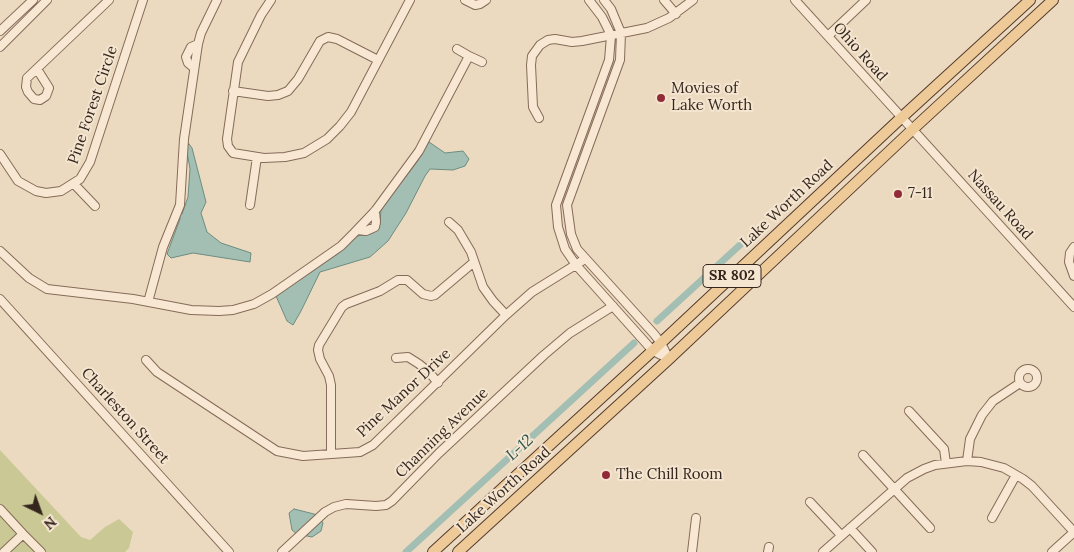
<!DOCTYPE html>
<html>
<head>
<meta charset="utf-8">
<style>
  body { margin:0 }
  #map { position:relative; width:1074px; height:552px; overflow:hidden; background:#ecdac0; font-family:Lora,serif }
  canvas { display:block }
  .north { position:absolute; left:15px; top:487px; width:50px; height:50px; -webkit-text-stroke:4px #f4e5d0; paint-order:stroke; rotate:138deg; font-size:14px; font-weight:700; line-height:20px; text-align:center; color:#35261d }
  .north::after { content:''; display:block; margin:auto; width:18px; height:22px; background:#35261d; clip-path:polygon(50% 0,100% 100%,50% 72%,0 100%) }
</style>
</head>
<body>
<div id="map">
<canvas width="1074" height="552"></canvas>
<div class="north">N</div>
</div>
<script>
const ctx = document.querySelector('canvas').getContext('2d');
ctx.lineJoin = 'round';
function fill(path, color) { ctx.fillStyle = color; ctx.fill(path, 'evenodd'); }
const poly = rows => new Path2D(rows.map(r => 'M' + r).join(''));
function trace(path, color, width, dash) { ctx.strokeStyle = color; ctx.lineWidth = width; ctx.lineCap = dash ? 'butt' : 'round'; ctx.setLineDash(dash || []); ctx.stroke(path); }
function write(font, color, halo, rows, align = 'center') {
  ctx.font = font + ' Lora,serif'; ctx.lineWidth = 4; ctx.setLineDash([]); ctx.textBaseline = 'middle'; ctx.strokeStyle = halo; ctx.fillStyle = color; for (const [text, x, y, turn = 0] of rows) {
    ctx.save(); ctx.translate(x, y); ctx.rotate((+turn || 0) * Math.PI / 180); ctx.textAlign = isNaN(turn) ? turn : align; if (halo) ctx.strokeText(text, 0, 0); ctx.fillText(text, 0, 0); ctx.restore();
  }
}
fill(poly([
  [0,450,81,537,90,540,105,527,119,519,133,532,129,548,125,552,0,552]
]), '#cac995');
const water = poly([
  [429,142,445,153,463,151,469,159,465,166,453,170,430,169,425,176,406,213,388,241,370,257,320,272,301,311,293,325,287,321,276,296,339,253,357,236,370,234,375,232,380,224,381,209,417,162,429,142],
  [189,144,192,148,206,202,201,213,207,232,221,243,251,253,250,262,193,253,171,258,167,254,180,219,179,213,182,214,188,197,190,169,186,146,189,144],
  [294,509,318,515,323,523,321,531,312,537,297,534,292,530,289,513,294,509]
]);
fill(water, '#a3bfb3');
trace(water, '#6b8c80', 1);
trace(poly([
  [657,321,741,244],
  [406,552,634,343]
]), '#a3bfb3', 7);
const minor = poly([
  [271,0,261,15,238,62,227,139,228,146,233,153,264,158,285,157,304,153,327,139,340,126,351,112,410,0],
  [465,0,475,5,480,4,486,0],
  [589,0,602,17,609,31,611,36,609,60,556,205,558,227,565,249,576,265,653,351,669,359],
  [604,0,611,9,621,33,620,60,567,205,571,234,577,249,654,334,661,343,669,359],
  [664,0,676,14],
  [795,0,1074,307],
  [0,31,33,0],
  [828,36,866,0],
  [0,47,47,0],
  [457,49,469,56],
  [194,68,188,63,186,57,191,47,198,44],
  [37,69,49,88,46,96,40,100,34,99,28,92,26,87,27,78,109,0],
  [233,91,268,96,278,95,288,91,298,79,320,41,328,37,337,39,378,60],
  [539,118,533,107,531,65,532,56,540,45,548,40,555,39,572,42,582,41,647,28,669,18,693,0],
  [0,154,18,181,36,191,46,193,61,191,80,179,90,162,143,0],
  [74,184,95,206],
  [250,205,257,157],
  [449,222,458,230,471,252,483,287,493,301,506,315],
  [357,230,366,231,375,227,376,222,375,211],
  [1074,247,1070,253,1069,262,1074,276],
  [0,251,29,278,47,289,133,299,191,310,219,311,233,310,254,304,272,294,341,246,354,233,375,211,419,151,469,56,482,62],
  [0,299,229,552],
  [148,302,163,247,180,205,184,139,198,44,201,33,217,0],
  [396,358,408,357,419,364,429,372,438,383],
  [146,360,157,372,277,451,303,456,360,452,373,445,506,315,532,292,585,259],
  '1019 378a9 9 0 1 1 18 0a9 9 0 1 1-18 0Z',
  [909,411,944,449,946,463],
  [331,454,331,385,329,376,320,359,318,350,319,345,342,307,346,304,380,291,398,280,407,280,423,294,431,296,435,295,474,262],
  [863,455,930,528],
  [967,461,970,439,982,415,993,401,1020,383],
  [810,502,841,535],
  [0,509,23,534,4,552],
  [992,518,1016,475],
  [850,528,872,552],
  [23,534,41,552],
  [282,552,325,512,334,507,346,504,376,506,386,505,392,501,439,453,544,355,570,333,613,306],
  [692,552,696,518],
  [768,552,769,547],
  [823,552,907,478,924,469,935,465,967,461,981,462,1004,468,1023,479,1032,486,1074,532,1052,552]
]);
const major = poly([
  [433,552,648,355,901,118,1030,0],
  [458,552,669,359,912,130,1053,0]
]);
trace(minor, '#856b59', 10);
trace(major, '#523a2d', 12);
trace(minor, '#f8e8d3', 8);
trace(major, '#efca99', 10);
for (const [x, y, r, color] of [
  [661,98,5,"#922b38"],
  [898,194,5,"#922b38"],
  [606,475,5,"#922b38"]
]) { const dot = new Path2D(); dot.arc(x, y, r, 0, 2 * Math.PI); ctx.fillStyle = color; ctx.fill(dot); trace(dot, '#f4e5d0', 2); }
for (const [x, y, w] of [
  [732,276,58]
]) { const box = new Path2D(); box.roundRect(x - w / 2, y - 11.5, w, 23, 4); ctx.fillStyle = '#f4e5d0'; ctx.fill(box); trace(box, '#35261d', 1); }
write('bold 14px', '#35261d', null, [
  ["SR 802",732,276]
]);
write('15px', '#35261d', '#f4e5d0', [
  ["Ohio Road",860,52,48],
  ["Pine Forest Circle",93,105,-71],
  ["Lake Worth Road",787,204,-43],
  ["Nassau Road",1000,205,48],
  ["Pine Manor Drive",404,393,-43],
  ["Charleston Street",125,416,48],
  ["Channing Avenue",442,433,-44],
  ["Lake Worth Road",504,490,-42]
]);
write('15px', '#35261d', '#f4e5d0', [
  ["Movies of",671,89],
  ["Lake Worth",671,106],
  ["7-11",908,194],
  ["The Chill Room",616,475]
], 'left');
write('italic 16px', '#2c544d', '#f4e5d0', [
  ["L-12",520,448,-42]
]);
</script>
</body>
</html>
